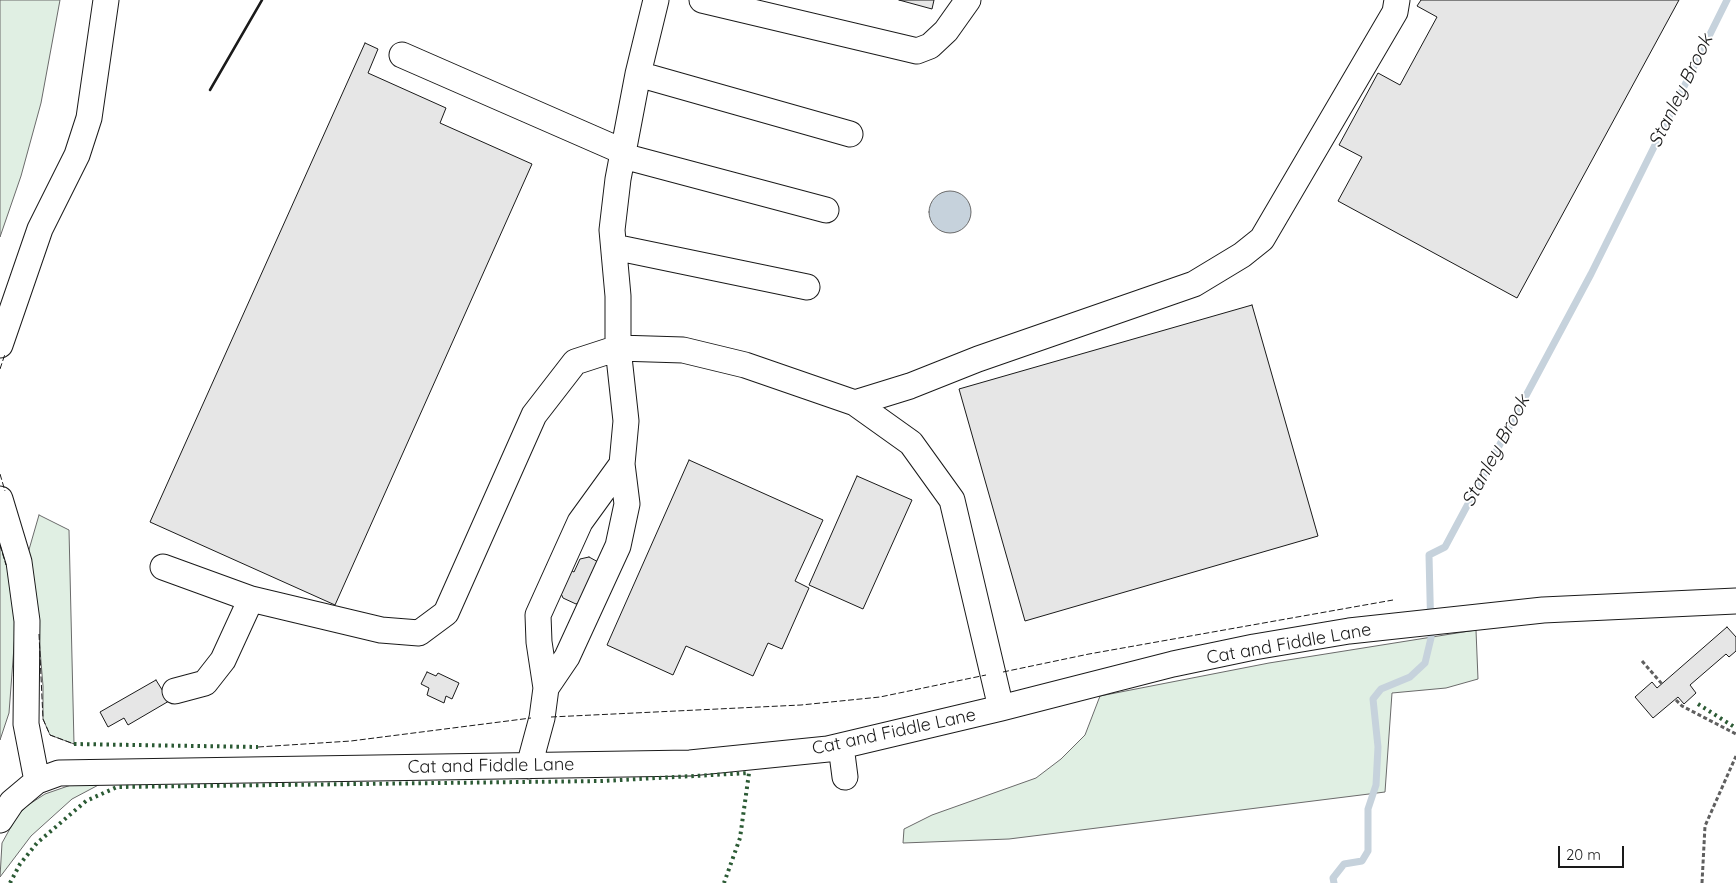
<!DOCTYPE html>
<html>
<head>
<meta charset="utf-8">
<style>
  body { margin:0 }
  #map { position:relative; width:1736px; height:883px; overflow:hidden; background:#fff; font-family:Quicksand,sans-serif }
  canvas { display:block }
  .scale { position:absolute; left:1558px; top:846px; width:66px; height:22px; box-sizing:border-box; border:2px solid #1a1a1a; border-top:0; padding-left:6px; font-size:15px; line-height:18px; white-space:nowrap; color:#1a1a1a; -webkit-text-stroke:4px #fff; paint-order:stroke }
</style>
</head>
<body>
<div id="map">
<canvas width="1736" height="883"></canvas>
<div class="scale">20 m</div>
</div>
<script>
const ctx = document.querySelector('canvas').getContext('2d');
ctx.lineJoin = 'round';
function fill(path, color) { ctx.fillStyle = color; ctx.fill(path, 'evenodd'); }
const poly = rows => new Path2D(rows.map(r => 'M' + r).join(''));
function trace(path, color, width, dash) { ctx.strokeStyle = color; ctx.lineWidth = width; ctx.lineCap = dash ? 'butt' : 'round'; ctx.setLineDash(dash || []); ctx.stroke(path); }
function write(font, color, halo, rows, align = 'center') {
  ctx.font = font + ' Quicksand,sans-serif'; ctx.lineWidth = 4; ctx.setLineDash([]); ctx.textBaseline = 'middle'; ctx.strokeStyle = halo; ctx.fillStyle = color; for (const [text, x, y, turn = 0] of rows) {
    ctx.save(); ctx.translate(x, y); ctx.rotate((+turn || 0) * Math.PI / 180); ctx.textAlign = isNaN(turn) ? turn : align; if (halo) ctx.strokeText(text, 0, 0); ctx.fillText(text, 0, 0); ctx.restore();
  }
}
const green = poly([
  [0,0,60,0,41,103,21,176,0,237,0,0],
  [39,515,69,530,74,744,50,735,43,719,43,686,37,613,26,560,39,515],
  [0,545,15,585,16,620,9,713,0,740,0,545],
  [1476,630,1478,679,1446,688,1392,693,1385,792,1009,839,903,843,904,829,932,815,1036,778,1061,759,1085,735,1100,696,1269,663,1476,630],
  [106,781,72,799,31,836,0,877,2,843,17,816,28,805,45,794,71,785,106,781]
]);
fill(green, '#e0efe3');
trace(green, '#6a6a6a', 1);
const water = poly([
  '929 212a21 21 0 1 1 42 0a21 21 0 1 1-42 0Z'
]);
fill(water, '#c6d2dc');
trace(water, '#6a6a6a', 1);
trace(poly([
  [1334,883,1333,878,1344,864,1362,861,1368,851,1368,809,1376,785,1378,747,1373,699,1381,689,1410,677,1425,663,1431,638,1429,555,1445,547,1591,274,1727,0]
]), '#c6d2dc', 7);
const building = poly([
  [899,0,934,0,932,9,899,0],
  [1421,0,1679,0,1517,298,1338,201,1362,157,1339,145,1378,73,1400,85,1437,17,1417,6,1421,0],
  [365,43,378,49,368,73,446,108,440,123,532,164,335,605,150,522,365,43],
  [1252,305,1318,536,1025,621,959,389,1252,305],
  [689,460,823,520,795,581,809,588,782,649,768,643,753,676,686,646,673,675,607,645,689,460],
  [857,476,912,500,863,609,809,585,857,476],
  [589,557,600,563,582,601,576,604,563,598,560,591,570,570,574,572,580,559,589,557],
  [1727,627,1736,637,1736,651,1729,657,1726,654,1690,685,1696,693,1684,704,1678,697,1653,718,1635,697,1652,682,1657,688,1727,627],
  [427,672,436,676,438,673,459,683,452,699,446,696,444,703,427,695,429,688,421,684,427,672],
  [156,680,169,701,128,725,124,718,108,727,100,712,156,680]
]);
fill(building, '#e6e6e6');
trace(building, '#1a1a1a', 1);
const minor = poly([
  [702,0,917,51,930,46,946,31,968,0],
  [402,55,624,152],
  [638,74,850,134],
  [623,156,826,210],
  [614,247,807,287],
  [0,345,40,229,77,155,89,118,106,0],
  [855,403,911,443,952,500,1001,708],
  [0,499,19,562,27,621,26,724,37,781],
  [163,567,251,599],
  [546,688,567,657,618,546,627,504,622,464,626,421,618,348,618,296,612,230,618,179,638,74,656,0],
  [175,691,205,683,223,660,251,599,381,630,419,633,446,613,534,415,575,362,618,348,683,350,745,365,855,403,910,386,978,359,1194,284,1242,255,1262,239,1395,12,1397,0],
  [841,746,845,777],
  [529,766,542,718,546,688,539,642,538,615,580,522,622,464],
  [0,820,12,802,37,781,59,773,690,763,828,749,1001,708,1173,664,1254,647,1349,631,1543,610,1736,601]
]);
trace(minor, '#1a1a1a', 27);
trace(poly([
  [1642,661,1662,684],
  [1676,700,1682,706,1736,734],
  [1702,883,1705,826,1736,756]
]), '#5f5f5f', 3, [4, 2.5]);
trace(minor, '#fff', 25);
trace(poly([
  [1698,704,1736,728],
  [74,744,258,747],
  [10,883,20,864,37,843,86,801,117,787,602,781,749,773,740,838,724,883]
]), '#2b5a34', 4, [2.5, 4]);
trace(poly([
  [0,369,5,354],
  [0,474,5,491],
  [0,545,6,565],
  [39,634,43,719,50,735,74,744],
  [1003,672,1089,654,1393,600],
  [551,717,801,705,880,697,986,675],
  [258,747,351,741,531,718]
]), '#1a1a1a', 1, [6, 2.5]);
trace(poly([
  [210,90,262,0]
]), '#1a1a1a', 2.5);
write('18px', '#1a1a1a', '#fff', [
  ["Cat and Fiddle Lane",1289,644,-10],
  ["Cat and Fiddle Lane",894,732,-12],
  ["Cat and Fiddle Lane",491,766,-1]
]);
write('italic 19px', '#1a1a1a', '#fff', [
  ["Stanley Brook",1681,91,-64],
  ["Stanley Brook",1496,451,-62]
]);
</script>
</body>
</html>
